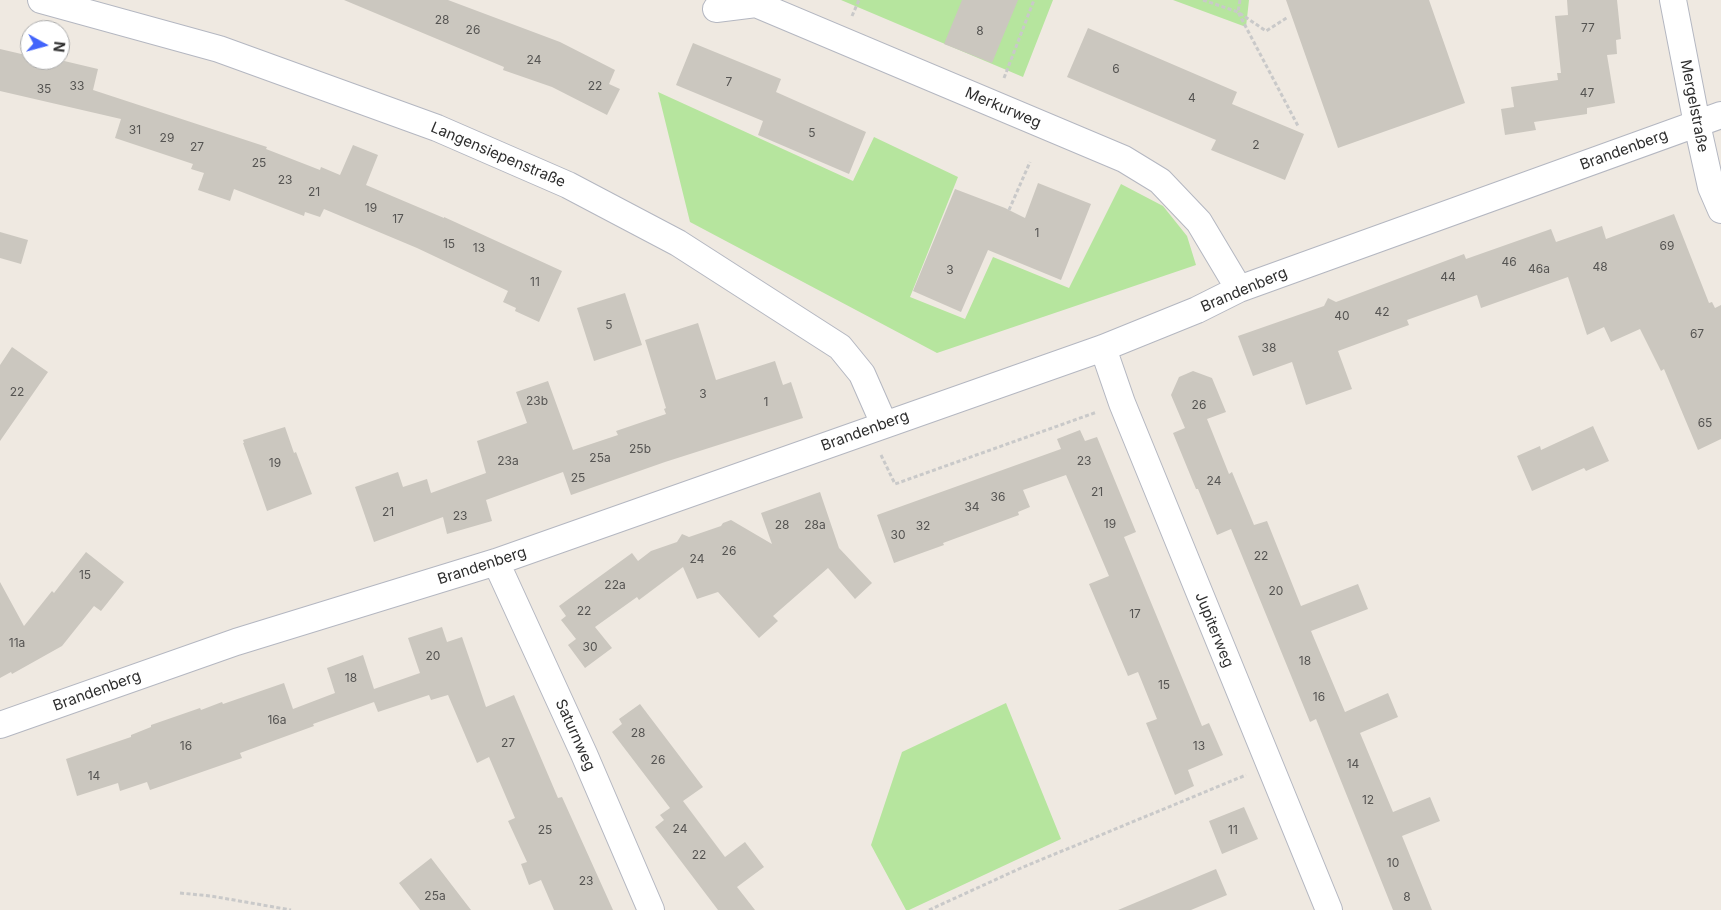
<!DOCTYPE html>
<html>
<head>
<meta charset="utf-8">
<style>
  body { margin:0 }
  #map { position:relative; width:1721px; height:910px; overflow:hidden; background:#efe9e1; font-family:Inter,sans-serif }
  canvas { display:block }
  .north { position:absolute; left:20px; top:20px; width:50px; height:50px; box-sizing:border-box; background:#fff; border:1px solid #ababab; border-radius:50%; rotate:97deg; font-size:14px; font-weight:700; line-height:20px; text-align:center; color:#2e2e2e }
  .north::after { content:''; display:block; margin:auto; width:18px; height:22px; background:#4264fb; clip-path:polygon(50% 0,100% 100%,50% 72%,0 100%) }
</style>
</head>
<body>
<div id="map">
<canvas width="1721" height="910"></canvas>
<div class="north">N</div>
</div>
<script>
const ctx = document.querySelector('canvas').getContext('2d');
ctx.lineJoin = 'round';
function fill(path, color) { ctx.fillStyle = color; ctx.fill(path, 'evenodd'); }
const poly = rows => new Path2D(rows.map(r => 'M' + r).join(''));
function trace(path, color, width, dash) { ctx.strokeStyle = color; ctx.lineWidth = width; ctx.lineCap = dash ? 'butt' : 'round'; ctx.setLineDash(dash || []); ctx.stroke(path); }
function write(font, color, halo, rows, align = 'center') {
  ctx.font = font + ' Inter,sans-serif'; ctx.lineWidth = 4; ctx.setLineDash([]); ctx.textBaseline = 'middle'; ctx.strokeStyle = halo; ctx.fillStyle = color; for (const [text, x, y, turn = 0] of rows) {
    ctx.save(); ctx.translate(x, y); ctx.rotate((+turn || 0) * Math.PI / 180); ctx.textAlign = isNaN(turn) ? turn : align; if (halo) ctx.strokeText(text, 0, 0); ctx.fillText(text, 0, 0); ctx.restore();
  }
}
fill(poly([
  [841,0,1053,0,1023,77],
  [1173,0,1249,0,1246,27],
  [658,92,853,181,874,137,958,177,910,297,965,319,993,257,1069,288,1121,184,1163,206,1187,236,1196,265,937,353,690,222],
  [1006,703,1061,839,909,910,906,910,871,845,902,752]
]), '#b6e59e');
fill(poly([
  [344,0,448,0,560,42,615,70,609,84,620,89,607,115,552,87,503,70,504,67],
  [962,0,1018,0,992,63,944,44],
  [1286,0,1429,0,1465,103,1338,148],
  [1567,0,1617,0,1621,39,1616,40,1617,54,1607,55,1615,103,1587,108,1587,114,1534,122,1536,130,1505,135,1501,109,1514,107,1511,87,1558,80,1557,73,1561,73,1555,16,1568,15],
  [1088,28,1237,92,1232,104,1304,134,1285,180,1211,150,1216,140,1067,77],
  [693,43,781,79,776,92,866,132,849,174,758,135,763,121,676,85],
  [0,49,30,56,30,60,60,60,98,69,93,90,267,147,266,149,320,170,321,167,340,175,353,145,378,155,366,185,444,218,444,217,562,271,539,322,515,311,516,308,503,302,508,291,417,248,324,209,320,217,305,212,304,216,234,189,230,201,198,190,204,173,191,169,193,164,115,138,121,119,0,91],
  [1038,183,1091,204,1061,280,988,250,961,312,913,291,955,189,1005,208,1025,218],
  [1674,214,1709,303,1712,302,1715,308,1721,305,1721,439,1698,450,1664,369,1661,371,1640,329,1611,342,1604,327,1587,335,1568,277,1481,308,1477,295,1407,320,1409,325,1338,351,1352,389,1306,405,1292,362,1253,376,1238,336,1324,306,1328,298,1336,302,1464,254,1466,259,1551,229,1556,242,1602,226,1606,239],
  [0,232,28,240,21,264,0,258],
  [625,293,642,345,594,361,577,308],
  [698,323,716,380,775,361,783,385,791,382,803,418,665,462,571,495,563,472,486,500,492,521,447,534,443,517,374,542,355,487,398,472,403,487,427,479,431,493,486,473,477,441,527,423,516,392,548,381,573,450,618,435,616,431,666,414,664,409,666,408,645,340],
  [12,347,48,372,0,441,0,365],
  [1193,371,1212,378,1226,412,1207,419,1229,474,1232,472,1254,525,1267,521,1301,606,1358,584,1368,609,1311,631,1345,712,1388,693,1398,717,1360,733,1393,812,1430,797,1440,821,1402,836,1432,910,1393,910,1316,719,1310,722,1231,529,1217,535,1198,489,1196,489,1173,433,1185,428,1171,395,1179,377],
  [1593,426,1609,461,1586,471,1584,468,1532,491,1517,456,1540,446,1541,450],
  [285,427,294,453,296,452,312,494,267,511,243,443,244,443,243,440],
  [1080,430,1085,441,1097,437,1136,532,1124,537,1202,726,1209,723,1223,755,1188,770,1194,786,1175,795,1146,723,1157,719,1138,672,1128,676,1089,584,1109,576,1066,475,1023,490,1030,507,1018,512,1019,515,943,543,944,545,894,563,877,515,1061,449,1057,439],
  [820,492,839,548,872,583,855,599,828,568,773,616,778,621,759,638,718,592,697,599,683,567,639,600,637,597,595,627,612,648,585,668,568,645,576,639,561,620,566,616,559,606,632,553,638,561,651,551,677,542,682,534,689,537,721,526,723,523,731,520,772,544,761,513],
  [86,552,124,582,101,611,94,606,62,646,12,674,11,672,0,678,0,582,24,626,52,591,54,593],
  [442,627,447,642,462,637,486,707,514,695,558,798,562,797,613,910,554,910,541,880,529,885,521,864,527,862,508,821,515,818,489,757,477,763,448,695,431,700,429,695,378,712,374,702,313,724,314,726,240,753,242,758,150,790,147,782,120,791,118,783,77,796,66,759,131,737,131,735,151,727,151,725,200,708,201,710,222,702,223,704,284,683,293,709,335,693,327,668,363,655,374,689,420,673,408,638],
  [640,704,703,787,683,801,725,857,745,842,764,867,737,887,755,910,718,910,655,827,664,820,660,815,670,808,612,732,622,724,619,719],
  [1244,807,1258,839,1222,854,1209,821],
  [431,858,471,910,420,910,399,883],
  [1216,869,1227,895,1191,910,1118,910]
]), '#cbc7bf');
const street = poly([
  [41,0,219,49,437,128,568,185,678,243,840,347,862,374,884,424],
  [1673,0,1697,124,1711,187,1721,210],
  [716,9,756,4,1124,159,1160,181,1199,222,1239,289],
  [1103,348,1122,403,1329,910],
  [496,562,584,754,651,910],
  [0,725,236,642,496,562,1103,348,1197,310,1239,289,1721,115]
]);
trace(street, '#b4b7c1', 28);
trace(poly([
  [1203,0,1238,12,1266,31,1288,17],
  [1240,0,1238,12,1298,126],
  [852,16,859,0],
  [1004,78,1034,0],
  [1009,210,1030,162],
  [881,455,895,484,1097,412],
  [180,893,211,896,291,910],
  [929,910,1021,868,1246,775]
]), '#c9c9c9', 3, [4, 2.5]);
trace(street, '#fff', 26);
write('12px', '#555452', null, [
  ["28",442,20],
  ["77",1588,28],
  ["26",473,30],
  ["8",980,31],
  ["24",534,60],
  ["6",1116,69],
  ["7",729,82],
  ["33",77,86],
  ["22",595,86],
  ["35",44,89],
  ["47",1587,93],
  ["4",1192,98],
  ["31",135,130],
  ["5",812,133],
  ["29",167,138],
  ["2",1256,145],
  ["27",197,147],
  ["25",259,163],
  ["23",285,180],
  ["21",314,192],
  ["19",371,208],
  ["17",398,219],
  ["1",1037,233],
  ["15",449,244],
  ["69",1667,246],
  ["13",479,248],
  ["46",1509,262],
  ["48",1600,267],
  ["46a",1539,269],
  ["3",950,270],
  ["44",1448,277],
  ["11",535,282],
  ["42",1382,312],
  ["40",1342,316],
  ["5",609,325],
  ["67",1697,334],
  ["38",1269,348],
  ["22",17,392],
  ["3",703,394],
  ["23b",537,401],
  ["1",766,402],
  ["26",1199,405],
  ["65",1705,423],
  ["25b",640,449],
  ["25a",600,458],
  ["23a",508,461],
  ["23",1084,461],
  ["19",275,463],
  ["25",578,478],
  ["24",1214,481],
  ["21",1097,492],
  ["36",998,497],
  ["34",972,507],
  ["21",388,512],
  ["23",460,516],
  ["19",1110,524],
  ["28",782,525],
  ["28a",815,525],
  ["32",923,526],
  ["30",898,535],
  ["26",729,551],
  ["22",1261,556],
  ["24",697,559],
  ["15",85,575],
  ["22a",615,585],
  ["20",1276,591],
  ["22",584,611],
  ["17",1135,614],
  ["11a",17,643],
  ["30",590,647],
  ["20",433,656],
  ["18",1305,661],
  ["18",351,678],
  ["15",1164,685],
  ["16",1319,697],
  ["16a",277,720],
  ["28",638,733],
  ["27",508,743],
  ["16",186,746],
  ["13",1199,746],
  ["26",658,760],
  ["14",1353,764],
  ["14",94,776],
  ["12",1368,800],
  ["24",680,829],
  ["25",545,830],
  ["11",1233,830],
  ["22",699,855],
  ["10",1393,863],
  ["23",586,881],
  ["25a",435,896],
  ["8",1407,897]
]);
write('15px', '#2e2e2e', '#fff', [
  ["Mergelstraße",1694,106,79],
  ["Merkurweg",1003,108,23],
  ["Brandenberg",1624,150,-20],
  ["Langensiepenstraße",498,155,23],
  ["Brandenberg",1244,290,-23],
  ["Brandenberg",865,431,-20],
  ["Brandenberg",482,566,-18],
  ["Jupiterweg",1214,630,68],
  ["Brandenberg",97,691,-20],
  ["Saturnweg",575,735,66]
]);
</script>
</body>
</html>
